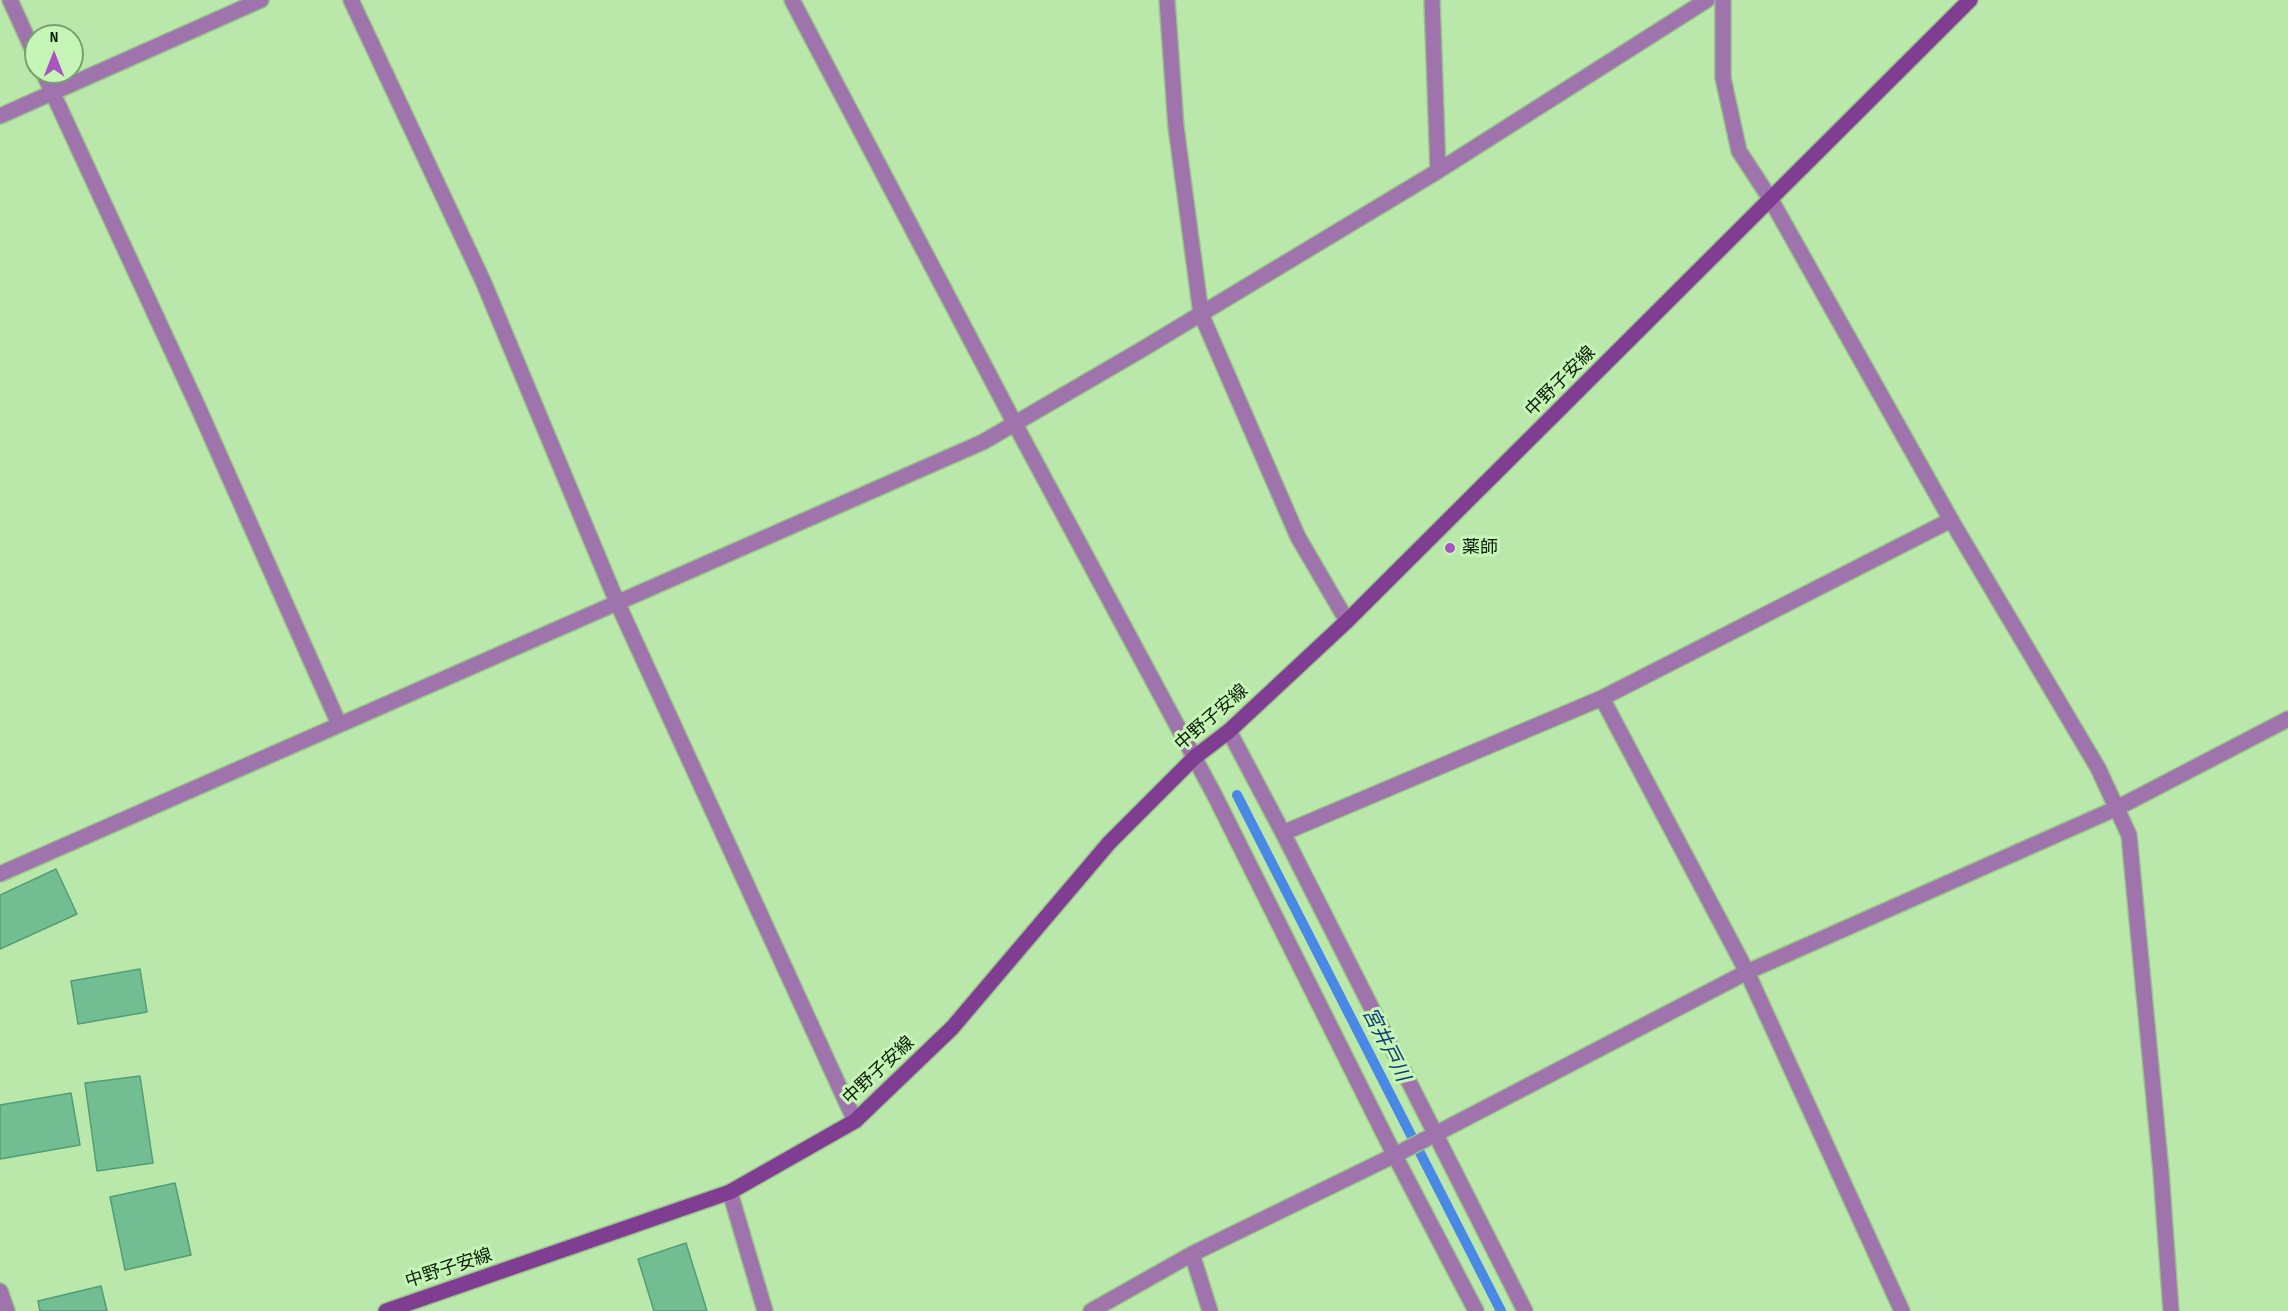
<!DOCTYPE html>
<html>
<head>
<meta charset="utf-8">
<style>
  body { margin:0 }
  #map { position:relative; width:2288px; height:1311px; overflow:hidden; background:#b9e8aa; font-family:"Sofia Sans Condensed",sans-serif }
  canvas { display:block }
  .north { position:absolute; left:24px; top:24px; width:60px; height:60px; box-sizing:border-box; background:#c6f6b7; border:2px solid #7b9f70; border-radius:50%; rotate:0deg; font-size:16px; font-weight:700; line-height:24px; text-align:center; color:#0a1c05 }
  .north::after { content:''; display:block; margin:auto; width:21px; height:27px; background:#aa54c2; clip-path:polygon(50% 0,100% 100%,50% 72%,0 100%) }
</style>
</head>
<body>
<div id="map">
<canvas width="2288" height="1311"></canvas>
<div class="north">N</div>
</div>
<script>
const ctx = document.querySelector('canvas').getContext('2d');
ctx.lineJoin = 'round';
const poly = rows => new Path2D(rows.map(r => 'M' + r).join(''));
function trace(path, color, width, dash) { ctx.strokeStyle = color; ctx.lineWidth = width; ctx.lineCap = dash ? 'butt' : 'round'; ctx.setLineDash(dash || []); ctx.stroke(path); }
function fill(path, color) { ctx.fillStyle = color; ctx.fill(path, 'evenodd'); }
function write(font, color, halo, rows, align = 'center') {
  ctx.font = font + ' "Sofia Sans Condensed","Noto Sans JP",sans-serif'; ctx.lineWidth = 6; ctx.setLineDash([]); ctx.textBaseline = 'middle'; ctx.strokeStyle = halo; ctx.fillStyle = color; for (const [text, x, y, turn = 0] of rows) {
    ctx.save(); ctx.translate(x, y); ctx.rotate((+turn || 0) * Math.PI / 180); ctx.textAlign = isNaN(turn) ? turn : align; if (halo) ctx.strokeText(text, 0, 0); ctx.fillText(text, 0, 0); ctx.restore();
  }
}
trace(poly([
  [1237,795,1501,1311]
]), '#4988e5', 10);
const building = poly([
  [56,869,77,914,0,949,0,895,56,869],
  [140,969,147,1012,78,1024,71,981,140,969],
  [140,1076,153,1163,97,1171,85,1083,140,1076],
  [71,1093,80,1145,0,1159,0,1105,71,1093],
  [175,1183,191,1255,125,1270,110,1197,175,1183],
  [686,1243,707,1311,654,1311,638,1259,686,1243],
  [101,1286,107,1311,40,1311,38,1301,101,1286]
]);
fill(building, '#73bd93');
trace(building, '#539d75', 1.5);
const minor = poly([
  [10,0,36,57],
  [351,0,483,281,617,602,855,1121],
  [792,0,1015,424,1215,796,1395,1156,1476,1311],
  [1167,0,1176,127,1201,314,1298,537,1347,621],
  [1432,0,1438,171],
  [43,72,198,407,339,724],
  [0,116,261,0],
  [1229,731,1283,833,1525,1311],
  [1283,833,1602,698],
  [0,874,983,442,1141,350,1438,171,1707,0],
  [730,1192,765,1311],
  [1192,1254,1210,1311],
  [0,1291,7,1311],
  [1091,1311,1192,1254,1397,1154,1747,972,2117,808,2288,719],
  [1902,1311,1747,972,1602,698,1951,520]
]);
const tertiary = poly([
  [1723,0,1723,78,1739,151,1771,200,1951,520,2098,768,2129,835,2161,1172,2171,1311]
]);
const secondary = poly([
  [386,1311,730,1192,855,1121,952,1028,1109,843,1195,757,1229,731,1347,621,1970,0]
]);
trace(minor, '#9ac38c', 18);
trace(tertiary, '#9ac38c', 18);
trace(secondary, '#9ac38c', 18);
trace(minor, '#9f73ac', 15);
trace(tertiary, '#9f73ac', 15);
trace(secondary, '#803e93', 15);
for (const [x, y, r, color] of [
  [1450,548,6,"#aa54c2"]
]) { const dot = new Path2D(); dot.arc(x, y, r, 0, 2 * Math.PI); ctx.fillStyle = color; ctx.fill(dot); trace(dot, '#c6f6b7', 2); }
write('18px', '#0a1c05', '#c6f6b7', [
  ["中野子安線",1561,382,-45],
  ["中野子安線",1212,718,-41],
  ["中野子安線",879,1071,-43],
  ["中野子安線",449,1269,-18]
]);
write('18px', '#0a1c05', '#c6f6b7', [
  ["薬師",1462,548]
], 'left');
write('italic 20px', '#123b76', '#c6f6b7', [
  ["宮井戸川",1385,1045,63]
]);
</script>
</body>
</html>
